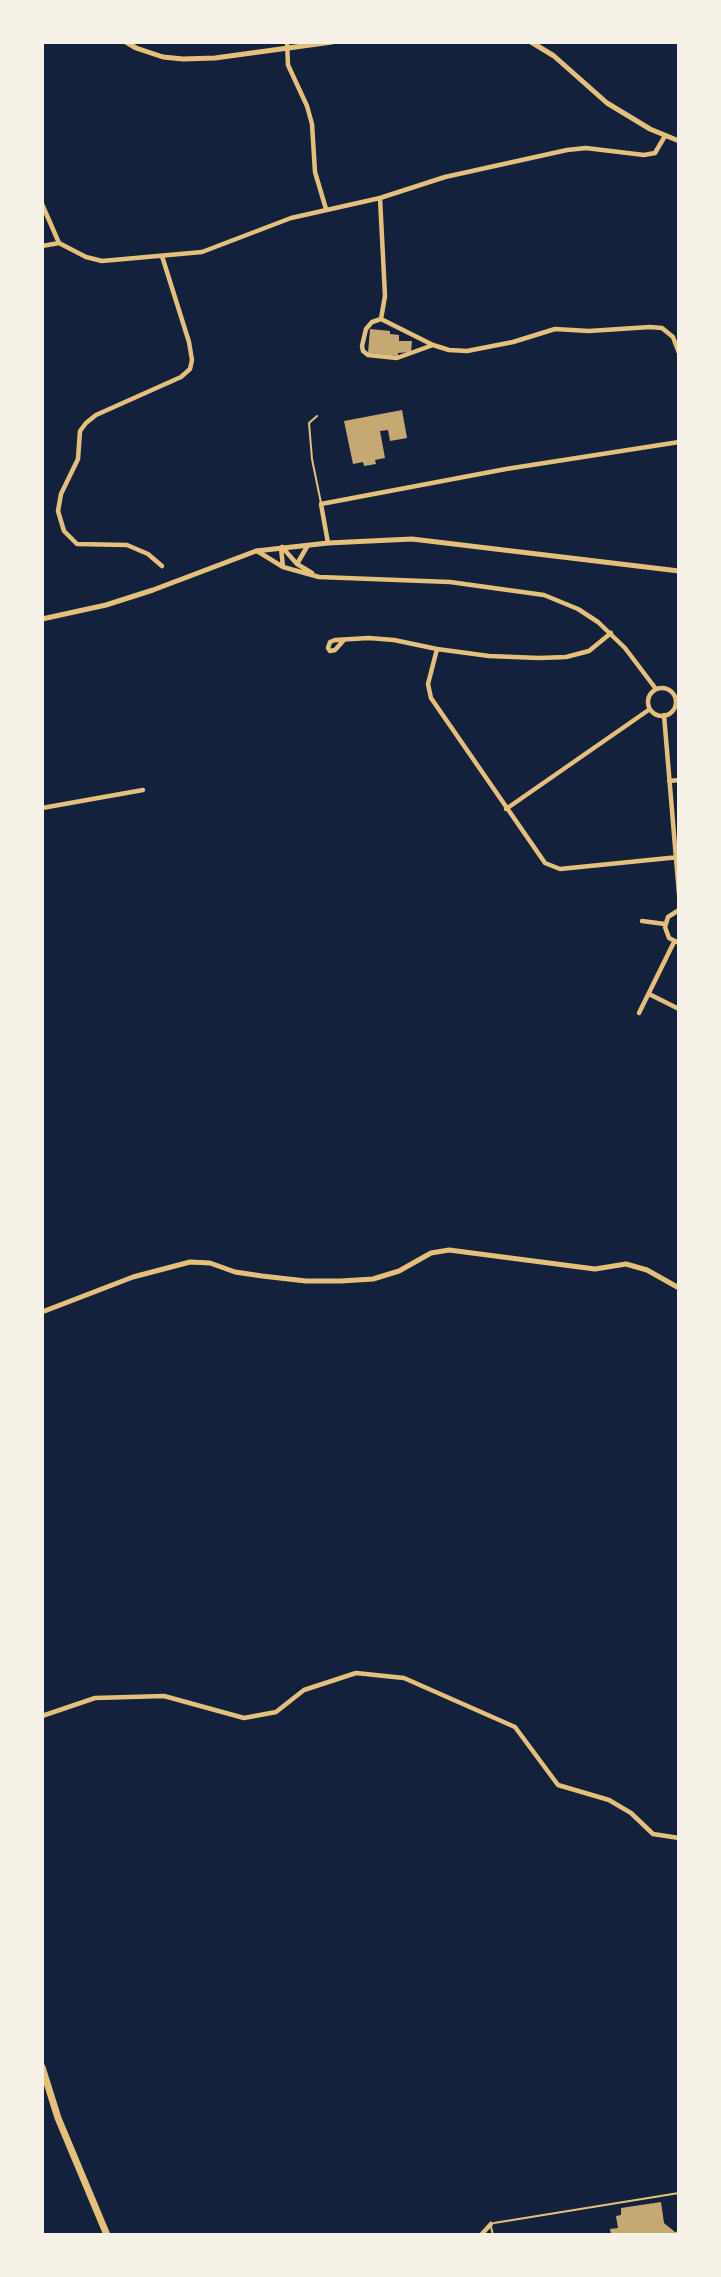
<!DOCTYPE html>
<html>
<head>
<meta charset="utf-8">
<style>
  body { margin:0 }
  #map { position:relative; width:721px; height:2277px; overflow:hidden; background:#14213d; font-family:"Fira Sans",sans-serif }
  canvas { display:block }
  .frame { position:absolute; inset:0; border:44px solid #f6f1e7; pointer-events:none }
</style>
</head>
<body>
<div id="map">
<canvas width="721" height="2277"></canvas>
<div class="frame"></div>
</div>
<script>
const ctx = document.querySelector('canvas').getContext('2d');
ctx.lineJoin = 'round';
function fill(path, color) { ctx.fillStyle = color; ctx.fill(path, 'evenodd'); }
const poly = rows => new Path2D(rows.map(r => 'M' + r).join(''));
function trace(path, color, width, dash) { ctx.strokeStyle = color; ctx.lineWidth = width; ctx.lineCap = dash ? 'butt' : 'round'; ctx.setLineDash(dash || []); ctx.stroke(path); }
fill(poly([
  [370,329,390,331,390,334,399,335,399,341,412,341,411,352,398,353,398,356,368,353],
  [402,410,407,438,390,441,388,430,380,431,385,458,375,460,376,464,364,466,363,462,353,464,344,421],
  [661,2202,664,2223,675,2232,679,2231,679,2235,611,2235,610,2229,618,2228,616,2216,621,2215,621,2208]
]), '#c6a872');
trace(poly([
  [317,416,309,423,312,459,321,503],
  [494,2223,679,2193],
  [491,2227,493,2235]
]), '#e5c07b', 2);
trace(poly([
  [287,42,288,65,307,106,312,124,315,172,326,209],
  [380,198,385,296,381,319,372,322,366,329,362,346,363,351,368,355,397,358,433,345,449,350,467,351,513,342,555,329,589,331,650,327,662,328,673,337,679,353],
  [42,204,59,243],
  [42,246,59,243,86,257,102,261,202,252,291,218,380,198,445,177,567,150,586,148,644,155,655,153,665,136],
  [162,256,189,342,192,360,190,369,181,377,96,415,86,423,80,431,78,459,61,494,58,511,64,531,77,544,127,545,148,554,162,566],
  [381,319,433,345],
  [328,543,321,504,506,469,679,442],
  [282,547,297,564,312,573],
  [281,548,283,567],
  [257,551,283,567,319,577,450,582,544,595,578,609,598,622,625,648,656,689],
  [297,564,308,545],
  [344,640,335,650,330,651,328,648,330,642,335,640,369,638,394,640,437,649,489,656,539,658,566,657,589,651,611,633],
  [437,649,428,684,431,698,545,863,560,869,679,857],
  '648 702a14 14 0 1 1 28 0a14 14 0 1 1-28 0Z',
  [664,715,679,894],
  [669,781,679,780],
  [42,808,143,790],
  [506,809,650,709],
  [679,910,668,917,665,927,669,938,679,943],
  [642,921,665,924],
  [649,994,679,1009],
  [639,1013,674,942],
  [42,1716,95,1698,164,1696,244,1718,276,1712,304,1690,356,1673,404,1678,515,1727,558,1785,609,1800,631,1813,653,1834,679,1838],
  [481,2235,491,2224]
]), '#e5c07b', 4.5);
trace(poly([
  [126,42,136,48,163,57,183,59,215,58,332,42],
  [531,42,554,56,607,103,650,129,679,141],
  [42,619,106,605,153,590,256,551,328,543,412,539,679,571],
  [42,1312,133,1277,190,1262,210,1263,235,1272,262,1276,306,1281,341,1281,373,1279,399,1271,431,1253,449,1250,595,1269,626,1264,647,1270,679,1288]
]), '#e5c07b', 5);
trace(poly([
  [42,2067,58,2118,107,2235]
]), '#e5c07b', 7);
</script>
</body>
</html>
